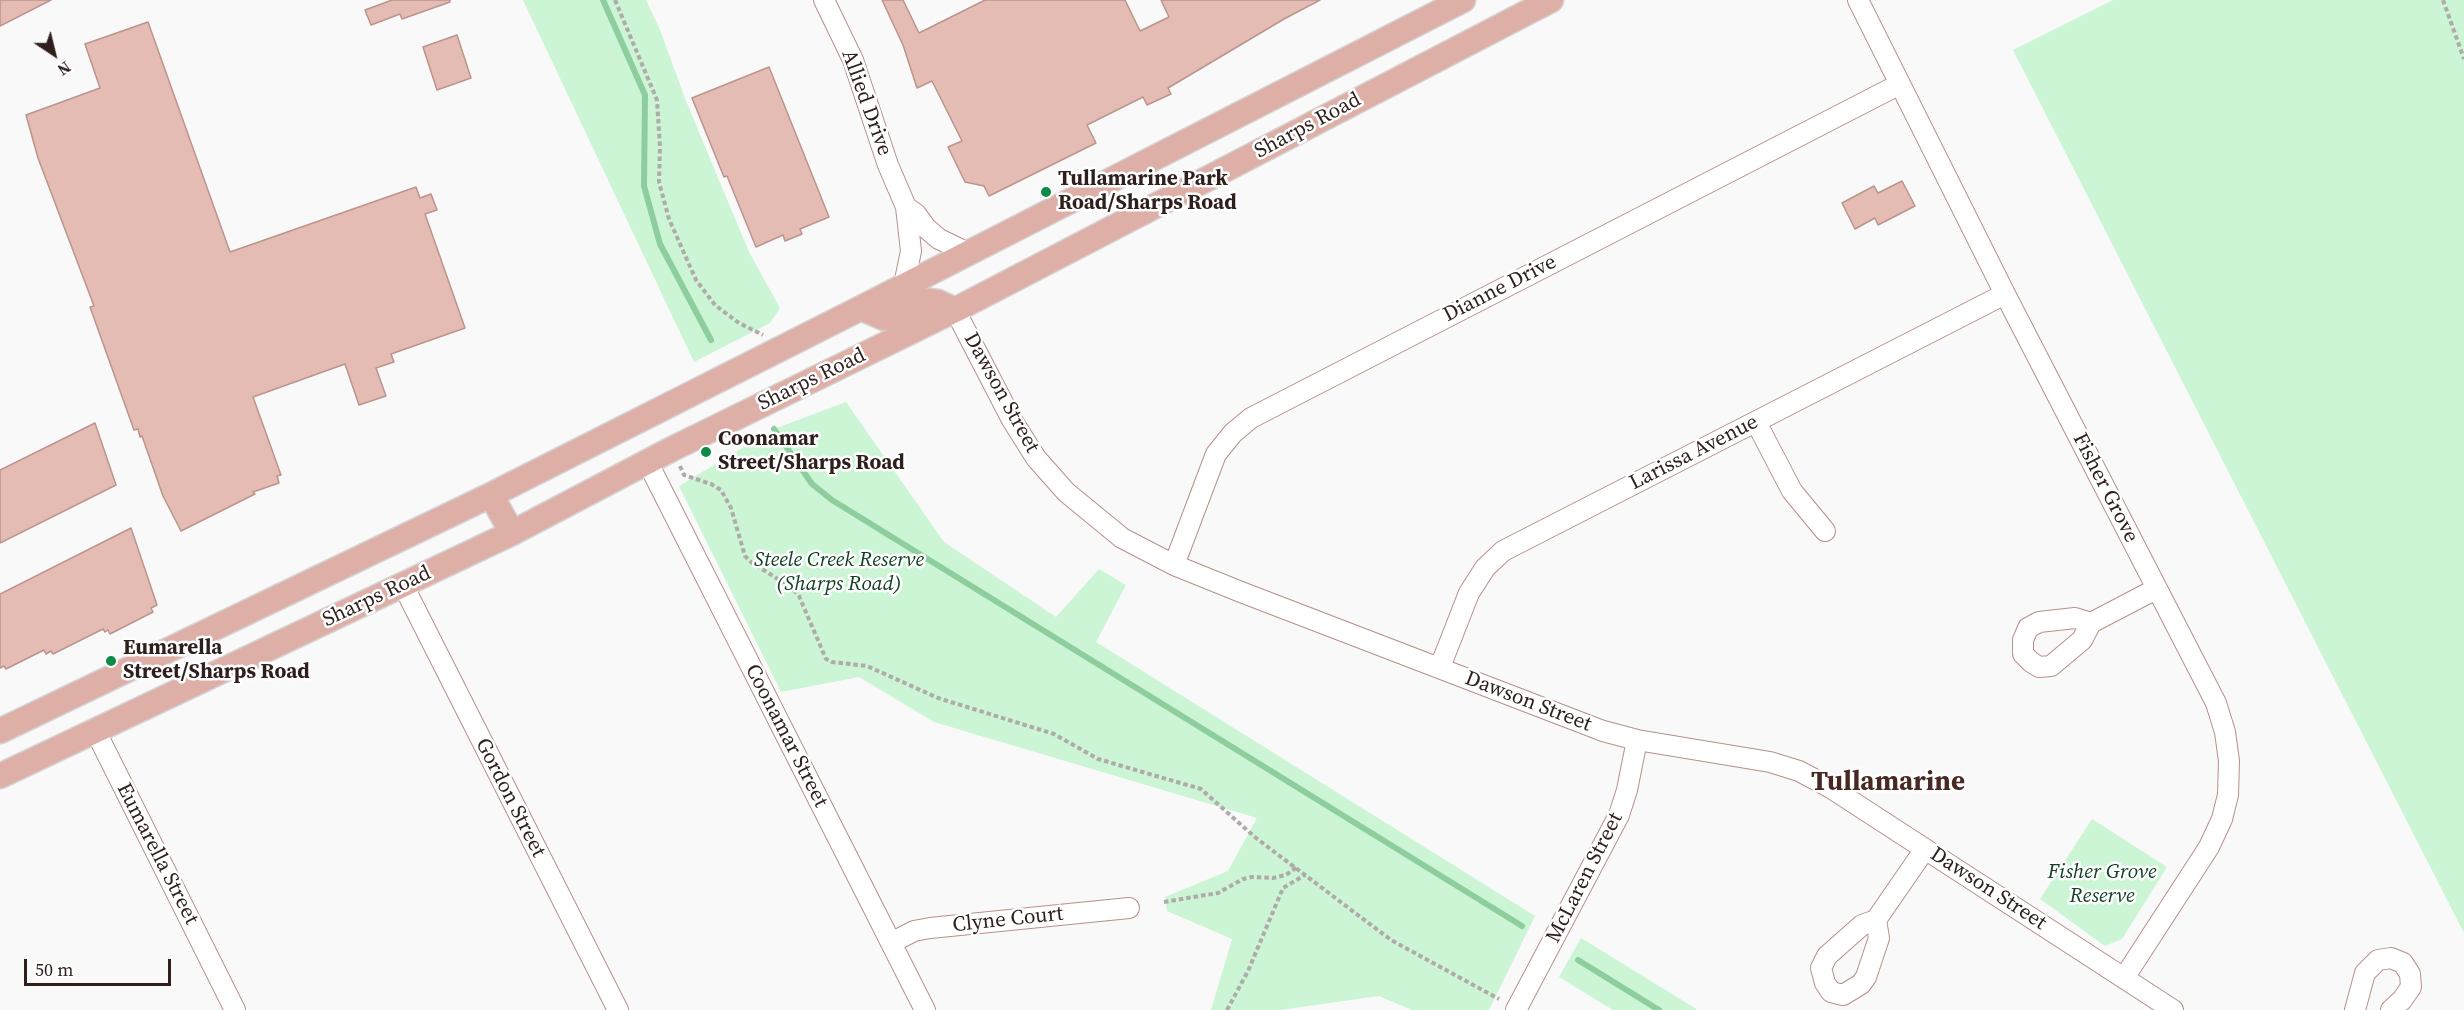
<!DOCTYPE html>
<html>
<head>
<meta charset="utf-8">
<style>
  body { margin:0 }
  #map { position:relative; width:2464px; height:1010px; overflow:hidden; background:#f9f9f9; font-family:"Source Serif 4",serif }
  canvas { display:block }
  .north { position:absolute; left:24px; top:24px; width:60px; height:60px; -webkit-text-stroke:4px #fff; paint-order:stroke; rotate:145deg; font-size:16px; font-weight:700; line-height:24px; text-align:center; color:#2e1f1c }
  .north::after { content:''; display:block; margin:auto; width:21px; height:27px; background:#2e1f1c; clip-path:polygon(50% 0,100% 100%,50% 72%,0 100%) }
  .scale { position:absolute; left:24px; top:959px; width:147px; height:27px; box-sizing:border-box; border:3px solid #2e1f1c; border-top:0; padding-left:8px; font-size:18px; line-height:21px; white-space:nowrap; color:#2e1f1c; -webkit-text-stroke:4px #fff; paint-order:stroke }
</style>
</head>
<body>
<div id="map">
<canvas width="2464" height="1010"></canvas>
<div class="north">N</div>
<div class="scale">50 m</div>
</div>
<script>
const ctx = document.querySelector('canvas').getContext('2d');
ctx.lineJoin = 'round';
function fill(path, color) { ctx.fillStyle = color; ctx.fill(path, 'evenodd'); }
const poly = rows => new Path2D(rows.map(r => 'M' + r).join(''));
function trace(path, color, width, dash) { ctx.strokeStyle = color; ctx.lineWidth = width; ctx.lineCap = dash ? 'butt' : 'round'; ctx.setLineDash(dash || []); ctx.stroke(path); }
function write(font, color, halo, rows, align = 'center') {
  ctx.font = font + ' "Source Serif 4",serif'; ctx.lineWidth = 5; ctx.setLineDash([]); ctx.textBaseline = 'middle'; ctx.strokeStyle = halo; ctx.fillStyle = color; for (const [text, x, y, turn = 0] of rows) {
    ctx.save(); ctx.translate(x, y); ctx.rotate((+turn || 0) * Math.PI / 180); ctx.textAlign = isNaN(turn) ? turn : align; if (halo) ctx.strokeText(text, 0, 0); ctx.fillText(text, 0, 0); ctx.restore();
  }
}
fill(poly([
  [523,0,646,0,660,30,686,101,749,252,780,308,770,323,694,362],
  [2113,0,2464,0,2464,933,2013,50],
  [846,402,944,542,1056,617,1099,569,1126,585,1096,642,1535,916,1489,1010,1412,1010,1379,996,1280,1010,1211,1010,1232,939,1167,911,1165,897,1228,871,1257,818,934,722,859,677,781,692,679,486,774,429],
  [2092,819,2167,867,2122,939,2105,946,2040,899],
  [1581,938,1698,1010,1613,1010,1559,977]
]), '#cbf5d4');
trace(poly([
  [603,0,645,95,644,186,660,244,711,340],
  [774,429,812,484,832,500,1522,926],
  [1578,960,1659,1010]
]), '#8ece9e', 6);
const building = poly([
  [0,0,51,0,0,26,0,0],
  [392,0,450,0,450,2,402,19,400,14,371,25,365,10,392,0],
  [882,0,903,0,919,33,985,0,1125,0,1140,31,1169,17,1161,0,1320,0,1284,19,1168,88,1171,94,1147,105,1143,97,1087,125,1096,143,989,196,984,186,965,182,948,147,962,141,932,81,917,88,903,45,882,0],
  [148,22,230,252,416,187,420,198,431,194,437,210,425,214,465,328,391,354,394,362,376,368,386,396,359,405,345,364,253,397,281,475,277,476,279,483,253,492,255,494,181,531,163,496,142,436,140,437,138,429,134,430,90,307,94,306,38,158,26,115,100,88,85,44,148,22],
  [457,35,471,78,437,90,423,47,457,35],
  [769,67,829,217,800,229,802,234,785,241,783,235,756,247,727,176,724,177,692,98,769,67],
  [1902,181,1915,206,1878,225,1875,218,1855,229,1842,203,1874,186,1878,193,1902,181],
  [95,423,116,485,0,543,0,470,95,423],
  [131,528,157,605,151,608,153,612,110,634,108,630,105,632,103,629,53,654,51,651,46,654,44,650,6,669,4,666,0,668,0,594,131,528]
]);
fill(building, '#e5bcb4');
trace(building, '#bb948d', 1.5);
const minor = poly([
  [824,0,853,60,888,165,906,207,911,251,904,285],
  [1858,0,2005,294,2216,703,2225,732,2229,761,2228,795,2222,819,2209,847,2124,978],
  [906,207,916,214,926,228,939,239,968,253],
  [955,310,1012,420,1036,458,1066,492,1122,538,1174,565,1241,592,1603,731,1637,740,1770,762,1799,771,1831,788,2173,1010],
  [1756,422,1792,491,1825,531],
  [647,461,925,1010],
  [1174,565,1216,454,1233,433,1251,418,1900,84],
  [403,585,618,1010],
  [2091,623,2075,618,2039,622,2028,628,2023,640,2023,654,2031,662,2039,667,2051,666,2082,640,2091,623,2156,589],
  [1440,667,1469,593,1485,568,1503,551,2005,294],
  [95,730,235,1010],
  [1876,920,1879,938,1866,977,1861,984,1843,995,1831,992,1825,983,1821,968,1827,956,1862,925,1876,920,1925,849],
  [891,943,914,931,930,928,1129,908],
  [1516,1010,1619,815,1627,790,1637,740],
  [2355,1010,2365,973,2378,960,2391,958,2403,963,2410,974,2411,987,2402,1000,2391,1010]
]);
const major = poly([
  [861,308,884,318,922,300,938,302,955,310],
  [491,495,512,533],
  [0,731,491,495,861,308,1463,0],
  [0,776,512,533,672,449,955,310,1551,0]
]);
trace(minor, '#b79089', 22);
trace(major, '#d5d2d2', 27);
trace(poly([
  [615,0,657,100,660,147,659,182,669,219,696,280,715,305,739,323,763,335],
  [2443,0,2464,59],
  [680,466,684,475,711,484,721,490,731,508,745,556,751,562,792,588,799,596,826,659,832,662,867,666,938,698,1054,734,1098,759,1201,789,1256,838,1391,940,1499,999],
  [1164,902,1218,893,1243,879,1252,877,1273,878,1286,875,1297,867],
  [1227,1010,1248,971,1283,888,1305,875]
]), '#b0aaa9', 4, [4.5, 3]);
trace(minor, '#fff', 20);
trace(major, '#ddafa6', 24);
for (const [x, y, r, color] of [
  [1046,192,6,"#0d8b46"],
  [706,452,6,"#0d8b46"],
  [111,661,6,"#0d8b46"]
]) { const dot = new Path2D(); dot.arc(x, y, r, 0, 2 * Math.PI); ctx.fillStyle = color; ctx.fill(dot); trace(dot, '#fff', 2); }
write('21px', '#2e1f1c', '#fff', [
  ["Allied Drive",866,103,70],
  ["Sharps Road",1308,126,-28],
  ["Dianne Drive",1500,289,-27],
  ["Sharps Road",812,380,-26],
  ["Dawson Street",1001,393,61],
  ["Larissa Avenue",1694,453,-27],
  ["Fisher Grove",2105,488,63],
  ["Sharps Road",377,597,-25],
  ["Dawson Street",1528,702,21],
  ["Coonamar Street",786,736,63],
  ["Gordon Street",510,798,63],
  ["Eumarella Street",157,854,63],
  ["McLaren Street",1585,878,-63],
  ["Dawson Street",1988,889,33],
  ["Clyne Court",1008,920,-6]
]);
write('bold 21px', '#2e1f1c', '#fff', [
  ["Tullamarine Park",1058,180],
  ["Road/Sharps Road",1058,204],
  ["Coonamar",718,440],
  ["Street/Sharps Road",718,464],
  ["Eumarella",123,649],
  ["Street/Sharps Road",123,673]
], 'left');
write('italic 21px', '#114122', '#fff', [
  ["Steele Creek Reserve",839,561],
  ["(Sharps Road)",839,585],
  ["Fisher Grove",2102,873],
  ["Reserve",2102,897]
]);
write('bold 27px', '#472823', '#fff', [
  ["Tullamarine",1888,783]
]);
</script>
</body>
</html>
